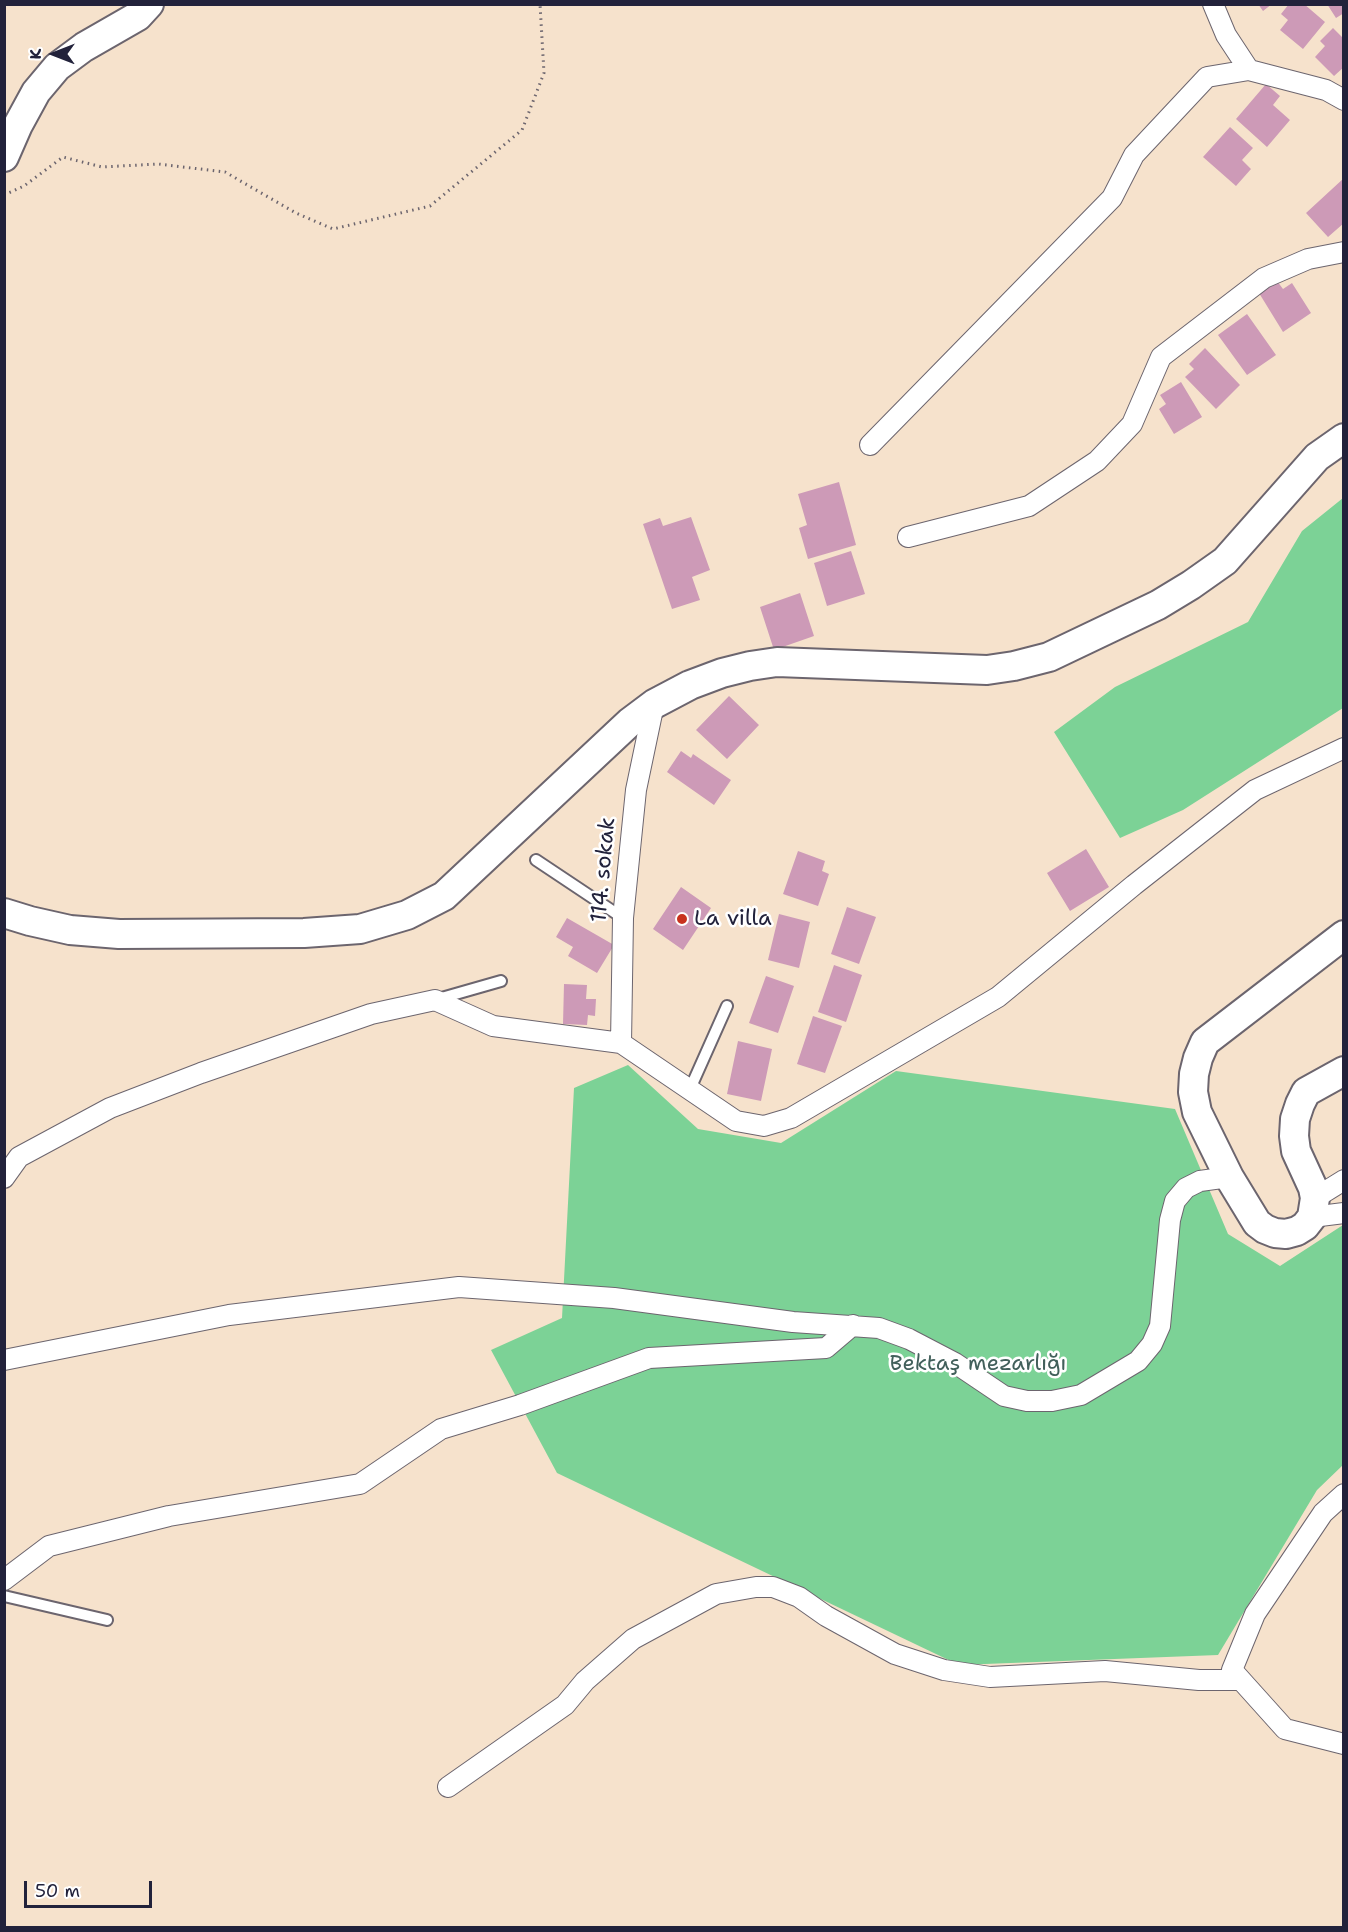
<!DOCTYPE html>
<html>
<head>
<meta charset="utf-8">
<style>
  body { margin:0 }
  #map { position:relative; width:1348px; height:1932px; overflow:hidden; background:#f6e2cc; font-family:"Shantell Sans",sans-serif }
  canvas { display:block }
  .frame { position:absolute; inset:0; border:6px solid #22223b; pointer-events:none }
  .north { position:absolute; left:24px; top:24px; width:60px; height:60px; -webkit-text-stroke:4px #fff; paint-order:stroke; rotate:270deg; font-size:16px; font-weight:700; line-height:24px; text-align:center; color:#22223b }
  .north::after { content:''; display:block; margin:auto; width:21px; height:27px; background:#22223b; clip-path:polygon(50% 0,100% 100%,50% 72%,0 100%) }
  .scale { position:absolute; left:24px; top:1881px; width:128px; height:27px; box-sizing:border-box; border:3px solid #22223b; border-top:0; padding-left:8px; font-size:18px; line-height:21px; white-space:nowrap; color:#22223b; -webkit-text-stroke:4px #fff; paint-order:stroke }
</style>
</head>
<body>
<div id="map">
<canvas width="1348" height="1932"></canvas>
<div class="frame"></div>
<div class="north">K</div>
<div class="scale">50 m</div>
</div>
<script>
const ctx = document.querySelector('canvas').getContext('2d');
ctx.lineJoin = 'round';
function fill(path, color) { ctx.fillStyle = color; ctx.fill(path, 'evenodd'); }
const poly = rows => new Path2D(rows.map(r => 'M' + r).join(''));
function trace(path, color, width, dash) { ctx.strokeStyle = color; ctx.lineWidth = width; ctx.lineCap = dash ? 'butt' : 'round'; ctx.setLineDash(dash || []); ctx.stroke(path); }
function write(font, color, halo, rows, align = 'center') {
  ctx.font = font + ' "Shantell Sans",sans-serif'; ctx.lineWidth = 5; ctx.setLineDash([]); ctx.textBaseline = 'middle'; ctx.strokeStyle = halo; ctx.fillStyle = color; for (const [text, x, y, turn = 0] of rows) {
    ctx.save(); ctx.translate(x, y); ctx.rotate((+turn || 0) * Math.PI / 180); ctx.textAlign = isNaN(turn) ? turn : align; if (halo) ctx.strokeText(text, 0, 0); ctx.fillText(text, 0, 0); ctx.restore();
  }
}
fill(poly([
  [1343,498,1343,708,1183,810,1120,838,1054,732,1115,687,1248,622,1302,531],
  [628,1065,698,1129,781,1143,896,1071,1175,1109,1228,1234,1280,1266,1343,1225,1343,1465,1317,1490,1218,1655,959,1665,557,1473,491,1350,562,1318,574,1088]
]), '#7cd296');
fill(poly([
  [1258,4,1272,4,1263,11],
  [1289,4,1304,4,1325,22,1303,49,1280,30,1288,20,1281,14],
  [1327,4,1344,4,1344,13,1336,18],
  [1333,28,1344,39,1344,67,1334,76,1315,57,1325,46,1320,41],
  [1266,84,1280,96,1273,105,1290,120,1267,147,1236,119],
  [1230,127,1253,148,1242,160,1251,169,1236,186,1203,157],
  [1344,178,1344,223,1328,237,1306,213],
  [1277,281,1283,289,1292,283,1311,313,1283,332,1259,293],
  [1247,314,1276,355,1247,375,1218,335],
  [1205,348,1240,385,1216,409,1185,377,1194,369,1189,364],
  [1181,382,1202,417,1174,434,1159,409,1166,404,1160,395],
  [839,482,856,545,808,559,799,528,807,525,798,494],
  [691,517,710,570,692,577,700,600,672,609,643,524,660,518,663,526],
  [851,551,865,594,827,606,814,563],
  [800,593,814,636,774,650,760,607],
  [729,696,759,725,727,759,696,730],
  [681,751,691,758,693,754,731,780,714,805,667,772],
  [1086,849,1109,887,1070,911,1047,873],
  [798,851,825,861,822,871,829,874,818,906,783,894],
  [681,887,711,908,683,950,653,929],
  [847,907,876,917,859,964,831,954],
  [779,914,810,922,799,968,768,960],
  [567,918,614,945,597,973,568,956,573,947,556,937],
  [834,965,862,975,846,1022,818,1012],
  [766,976,794,986,778,1033,749,1023],
  [564,984,587,985,586,999,596,999,595,1016,588,1015,587,1025,563,1024],
  [813,1016,842,1026,825,1073,797,1064],
  [738,1041,772,1049,761,1101,727,1094]
]), '#cd9ab7');
const lane = poly([
  [536,860,623,918],
  [438,999,501,981],
  [690,1089,727,1006],
  [4,1596,107,1620]
]);
const street = poly([
  [1213,4,1226,35,1249,70],
  [870,445,1112,198,1134,155,1207,77,1249,70,1326,90,1344,100],
  [908,537,1029,506,1097,461,1132,424,1161,357,1264,278,1308,259,1344,252],
  [621,1043,623,918,636,790,654,704],
  [4,1178,19,1157,110,1108,201,1073,371,1014,435,1000,493,1026,621,1043,736,1121,764,1126,791,1118,998,997,1134,885,1255,790,1344,748],
  [1315,1198,1344,1180],
  [1312,1217,1344,1213],
  [4,1360,229,1315,459,1287,614,1298,793,1322,879,1328,909,1339,955,1363,1004,1396,1027,1401,1052,1401,1081,1395,1138,1361,1152,1344,1160,1326,1170,1220,1175,1201,1186,1188,1200,1181,1229,1177],
  [1344,1494,1323,1513,1255,1614,1232,1670,1285,1729,1344,1744],
  [4,1580,49,1546,169,1516,360,1484,441,1429,520,1405,649,1358,826,1348,853,1325],
  [448,1787,565,1705,585,1681,633,1639,716,1594,756,1587,773,1587,799,1597,826,1616,895,1654,944,1670,990,1677,1105,1671,1199,1680,1241,1680]
]);
const secondary = poly([
  [4,157,18,125,36,92,57,67,84,47,138,16,149,4],
  [4,913,30,921,70,930,119,934,304,933,360,929,407,915,444,896,630,722,654,704,690,685,722,673,750,666,777,662,987,670,1014,666,1049,657,1158,605,1191,585,1225,561,1317,457,1344,438],
  [1344,935,1205,1042,1198,1058,1194,1074,1193,1092,1197,1112,1229,1177,1257,1223,1265,1229,1275,1233,1286,1234,1297,1231,1305,1226,1312,1217,1315,1198,1313,1188,1296,1151,1294,1136,1295,1119,1300,1104,1306,1092,1344,1071]
]);
trace(lane, '#6c656e', 14);
trace(street, '#6c656e', 22);
trace(secondary, '#6c656e', 32);
trace(poly([
  [4,195,24,186,63,157,102,167,158,164,225,172,296,213,333,229,430,206,522,130,544,73,540,4]
]), '#6c656e', 3, [1.5, 4.5]);
trace(lane, '#fff', 10);
trace(street, '#fff', 20);
trace(secondary, '#fff', 28);
for (const [x, y, r, color] of [
  [682,919,6,"#c8321e"]
]) { const dot = new Path2D(); dot.arc(x, y, r, 0, 2 * Math.PI); ctx.fillStyle = color; ctx.fill(dot); trace(dot, '#fff', 2); }
write('22px', '#22223b', '#fff', [
  ["114. sokak",604,870,-85]
]);
write('22px', '#22223b', '#fff', [
  ["La villa",694,919]
], 'left');
write('22px', '#42605b', '#fff', [
  ["Bektaş mezarlığı",978,1364]
]);
</script>
</body>
</html>
